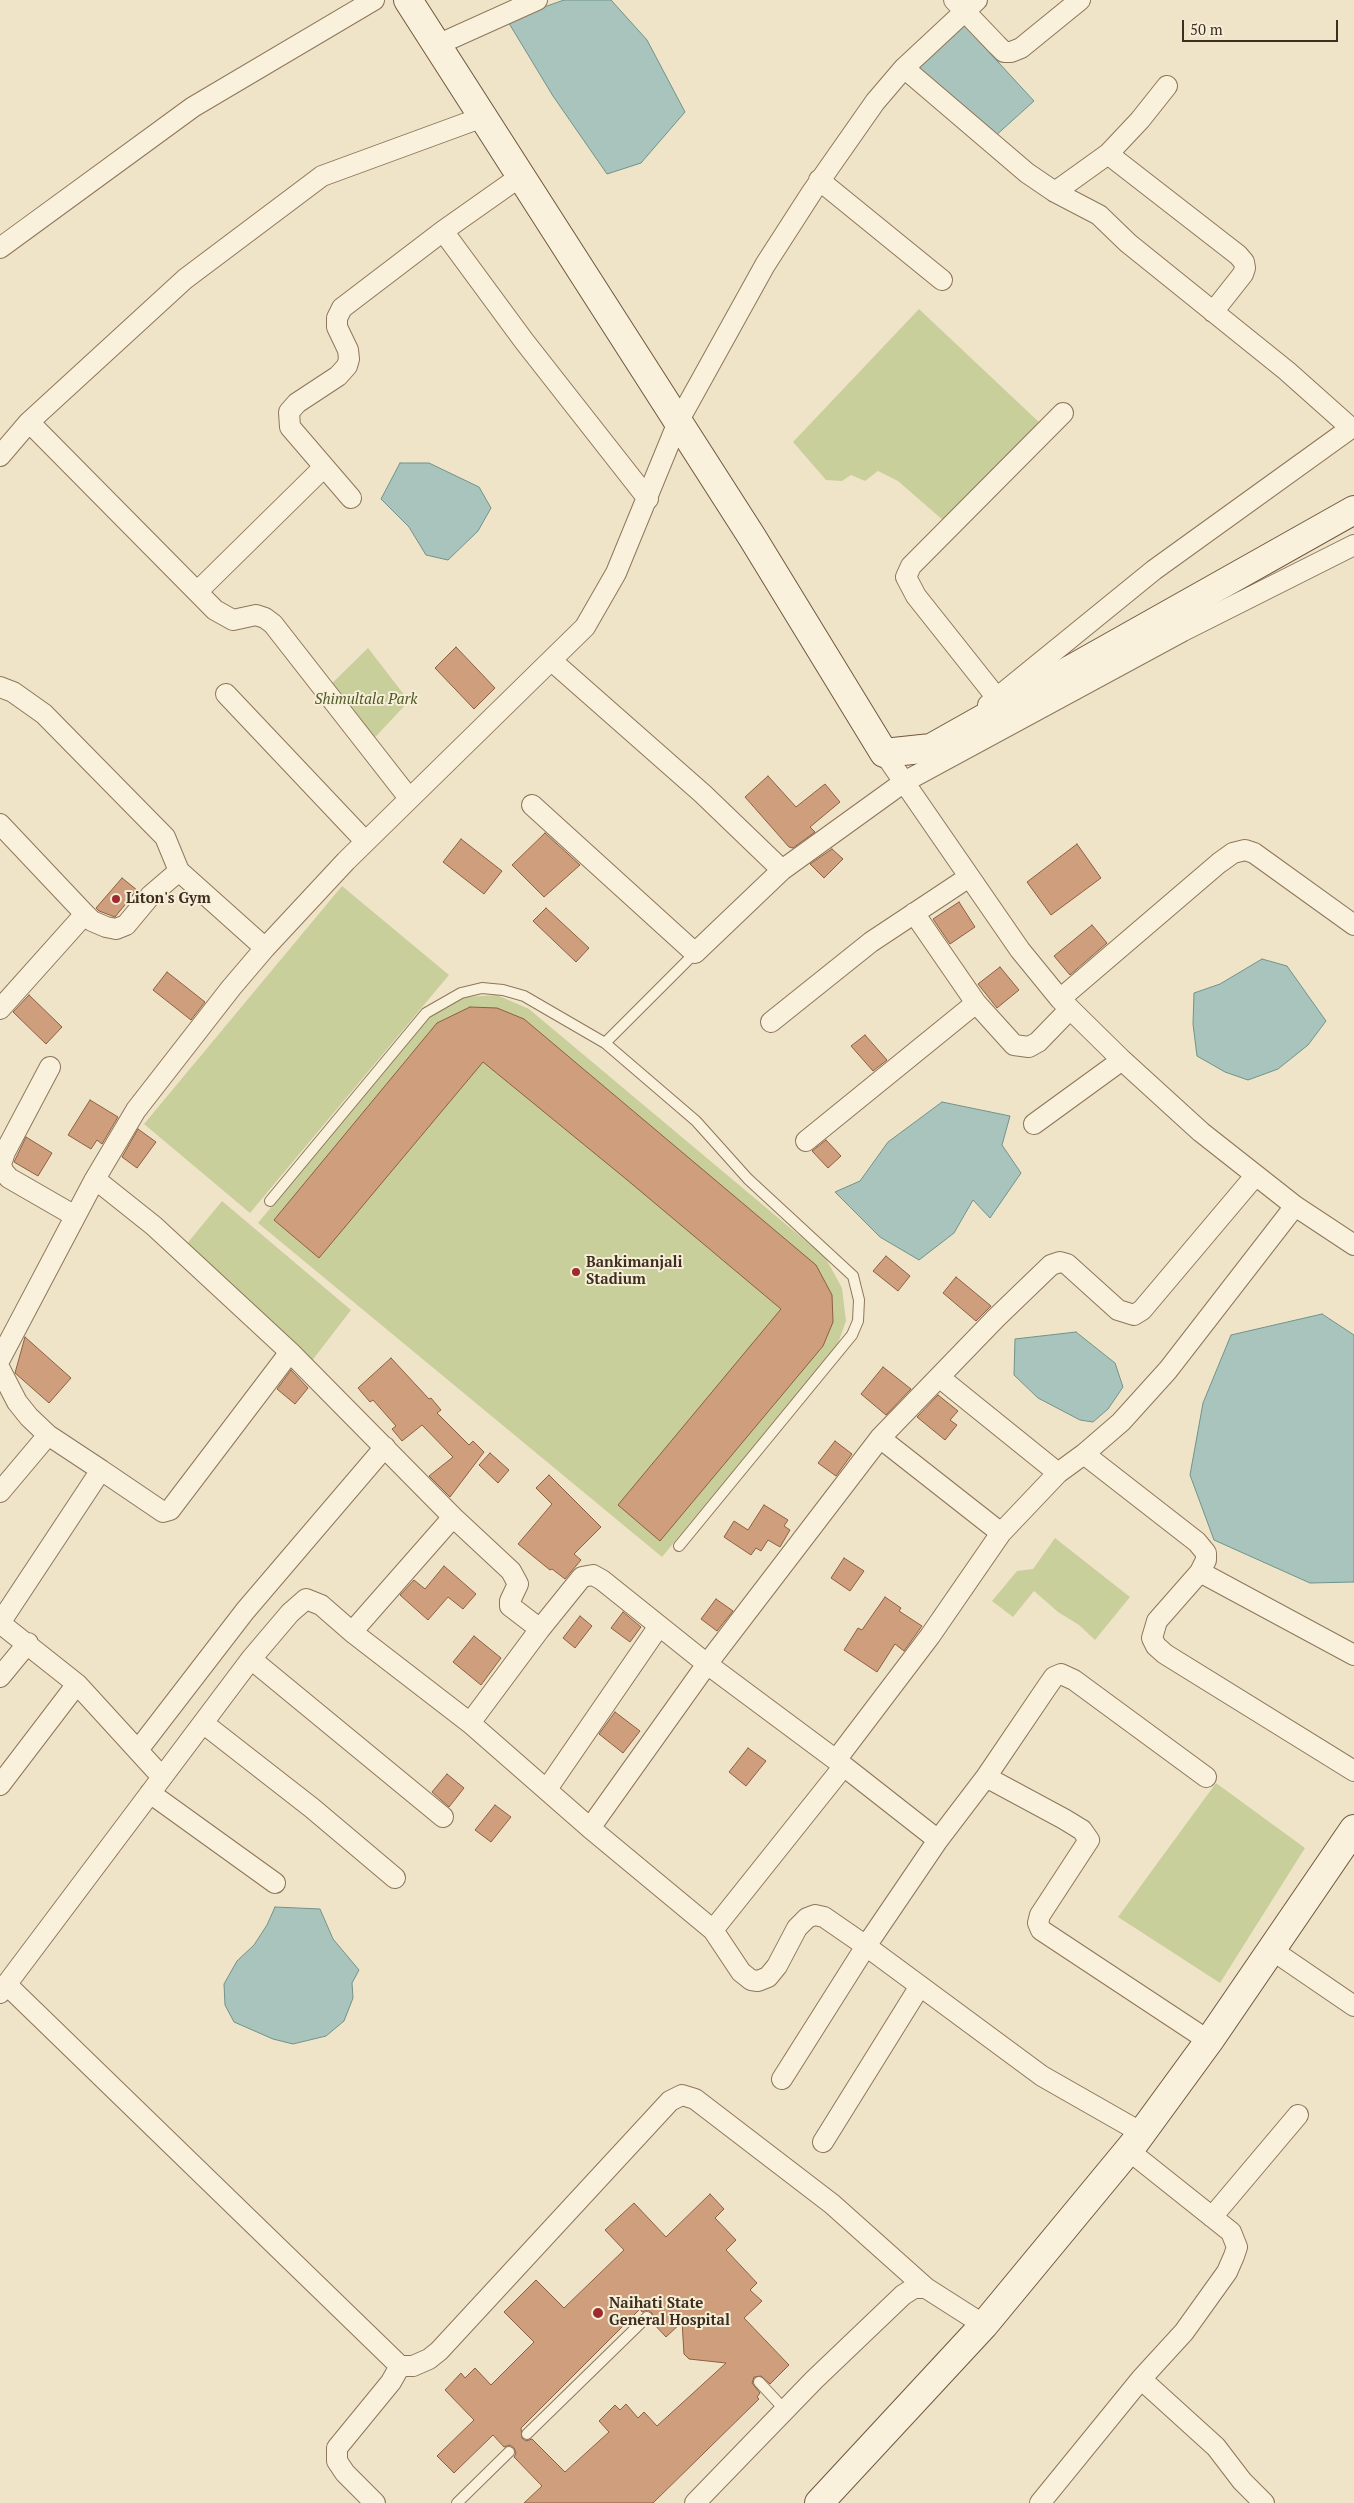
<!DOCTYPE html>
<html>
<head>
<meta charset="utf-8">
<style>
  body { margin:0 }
  #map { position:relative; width:1354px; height:2503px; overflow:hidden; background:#f0e4c8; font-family:"PT Serif",serif }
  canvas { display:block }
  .scale { position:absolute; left:1182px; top:20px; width:156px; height:22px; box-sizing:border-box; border:2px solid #3d2e20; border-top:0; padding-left:6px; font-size:15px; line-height:18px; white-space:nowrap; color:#3d2e20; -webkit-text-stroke:4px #f7eed8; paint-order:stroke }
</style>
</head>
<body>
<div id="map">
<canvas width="1354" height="2503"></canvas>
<div class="scale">50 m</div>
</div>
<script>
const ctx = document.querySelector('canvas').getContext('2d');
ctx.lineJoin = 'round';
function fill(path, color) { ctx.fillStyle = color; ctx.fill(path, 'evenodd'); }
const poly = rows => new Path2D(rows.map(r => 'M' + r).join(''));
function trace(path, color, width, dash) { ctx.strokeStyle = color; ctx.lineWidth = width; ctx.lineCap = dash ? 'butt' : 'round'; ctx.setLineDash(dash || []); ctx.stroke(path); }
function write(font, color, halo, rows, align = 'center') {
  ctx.font = font + ' "PT Serif",serif'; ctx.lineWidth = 4; ctx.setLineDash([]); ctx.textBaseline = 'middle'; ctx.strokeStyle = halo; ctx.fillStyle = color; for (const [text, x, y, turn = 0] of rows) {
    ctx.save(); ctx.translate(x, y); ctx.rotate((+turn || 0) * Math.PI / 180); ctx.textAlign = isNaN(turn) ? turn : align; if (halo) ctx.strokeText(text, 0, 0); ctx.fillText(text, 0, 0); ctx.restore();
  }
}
fill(poly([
  [919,309,1041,424,945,522,898,481,878,471,865,481,851,475,842,481,826,480,793,442],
  [368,648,409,701,365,748,320,695],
  [342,886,449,975,250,1213,144,1124],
  [497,995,529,1009,825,1257,842,1288,846,1321,837,1346,662,1557,258,1223,428,1017,464,997],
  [222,1201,351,1310,311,1362,185,1246],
  [1055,1538,1130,1597,1095,1640,1079,1625,1058,1612,1034,1591,1013,1617,992,1601,1017,1571,1033,1569],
  [1216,1783,1305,1848,1220,1983,1118,1917]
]), '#c9cf9b');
const water = poly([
  [564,0,611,0,647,40,685,112,641,163,607,174,553,96,507,20,564,0],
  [963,24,1034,101,993,138,912,74,963,24],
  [400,463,429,463,479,487,491,508,478,531,448,560,426,555,409,527,381,499,400,463],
  [1262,959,1287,966,1326,1021,1308,1045,1278,1069,1248,1080,1225,1072,1197,1056,1193,1024,1194,993,1220,984,1262,959],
  [942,1102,1010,1116,1002,1145,1021,1173,990,1218,973,1200,954,1233,919,1260,880,1237,835,1192,860,1181,888,1142,942,1102],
  [1322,1314,1354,1335,1354,1582,1310,1583,1214,1540,1190,1475,1203,1403,1231,1335,1322,1314],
  [1076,1332,1115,1363,1123,1387,1108,1409,1093,1422,1080,1420,1038,1398,1014,1375,1015,1339,1076,1332],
  [275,1907,320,1909,333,1939,359,1970,352,1983,353,1998,344,2021,326,2036,293,2044,273,2039,234,2022,225,2005,224,1984,237,1961,254,1945,267,1925,275,1907]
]);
fill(water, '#a9c4bc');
trace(water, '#6f938a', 1);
const building = poly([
  [456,647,495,688,474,709,435,668,456,647],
  [768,776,796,807,825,784,840,802,810,827,815,832,793,848,789,847,745,797,768,776],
  [545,833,580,865,544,897,512,865,545,833],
  [461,839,502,871,484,894,443,862,461,839],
  [1077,844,1101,878,1051,915,1027,882,1077,844],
  [832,849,843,859,824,878,810,864,832,849],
  [122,878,137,890,115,917,99,911,96,908,122,878],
  [959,902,975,927,950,944,933,919,959,902],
  [546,908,589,948,576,962,533,921,546,908],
  [1092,925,1107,943,1070,975,1054,956,1092,925],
  [1000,967,1019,990,997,1008,978,984,1000,967],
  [167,972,205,1002,191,1020,153,990,167,972],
  [29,995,62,1027,46,1044,13,1012,29,995],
  [470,1007,497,1008,524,1019,816,1265,832,1295,833,1322,823,1346,660,1541,618,1505,781,1309,626,1179,483,1062,319,1258,274,1220,437,1023,470,1007],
  [865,1035,887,1060,873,1071,851,1046,865,1035],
  [90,1100,118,1117,102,1144,97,1140,91,1149,68,1135,90,1100],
  [138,1129,156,1142,137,1168,122,1157,138,1129],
  [26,1137,52,1153,38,1176,14,1162,26,1137],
  [826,1140,841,1156,828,1168,812,1151,826,1140],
  [886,1256,910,1276,898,1291,873,1271,886,1256],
  [956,1277,991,1306,976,1321,943,1293,956,1277],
  [25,1337,71,1378,49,1403,15,1373,25,1337],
  [391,1358,429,1399,431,1398,441,1410,437,1413,469,1445,473,1441,484,1452,450,1497,429,1476,453,1457,422,1425,402,1441,392,1429,396,1426,373,1400,370,1402,358,1388,391,1358],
  [883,1367,911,1389,886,1415,861,1394,883,1367],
  [291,1370,308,1388,295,1404,277,1389,291,1370],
  [938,1395,958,1411,950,1420,957,1425,945,1440,917,1417,938,1395],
  [835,1441,852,1454,836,1476,818,1463,835,1441],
  [490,1453,509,1470,498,1483,479,1465,490,1453],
  [549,1475,601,1527,574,1554,581,1560,565,1579,552,1569,550,1570,518,1544,552,1504,536,1488,549,1475],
  [764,1505,788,1520,784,1526,790,1530,780,1547,768,1540,761,1551,756,1548,751,1555,724,1537,734,1521,748,1530,764,1505],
  [844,1558,864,1571,850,1591,831,1578,844,1558],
  [444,1566,476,1594,463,1609,448,1597,428,1620,400,1595,414,1580,425,1589,444,1566],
  [885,1597,901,1608,899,1611,922,1626,904,1651,895,1644,877,1672,844,1650,858,1628,862,1630,885,1597],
  [716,1599,733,1611,717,1631,701,1619,716,1599],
  [623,1612,641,1627,630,1642,611,1628,623,1612],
  [580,1616,592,1626,575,1648,563,1638,580,1616],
  [474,1636,501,1658,481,1685,453,1662,474,1636],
  [615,1712,640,1731,623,1753,599,1734,615,1712],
  [748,1748,766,1761,746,1786,729,1772,748,1748],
  [447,1774,464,1788,449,1807,432,1792,447,1774],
  [495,1805,511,1817,491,1842,475,1830,495,1805],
  [710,2194,724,2209,715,2218,736,2240,726,2250,757,2283,750,2290,762,2301,744,2318,789,2365,770,2384,761,2376,754,2377,752,2383,760,2393,757,2397,759,2399,653,2503,524,2503,542,2486,514,2457,516,2453,514,2448,510,2445,504,2447,493,2435,454,2473,437,2456,474,2420,445,2390,461,2373,465,2378,475,2368,491,2385,534,2342,504,2312,536,2280,564,2308,624,2250,605,2230,634,2203,666,2237,710,2194],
  [640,2309,642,2312,648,2310,652,2313,652,2322,666,2337,682,2322,684,2354,689,2359,726,2363,657,2426,644,2412,638,2418,626,2404,620,2410,615,2405,599,2421,609,2432,565,2472,532,2439,526,2441,522,2438,521,2428,640,2309]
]);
fill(building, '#cf9f7d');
trace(building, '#8d5f41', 1);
const lane = poly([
  [270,1201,426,1013,461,993,482,988,503,990,524,996,605,1043],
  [679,1546,852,1335,858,1321,859,1300,853,1276,748,1179,696,1121,605,1043,695,953],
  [759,2382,786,2411],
  [527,2434,647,2317],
  [457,2503,509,2452]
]);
const street = poly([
  [954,0,997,45,1004,52,1011,52,1021,48,1080,0],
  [437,45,537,0],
  [904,68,1027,173,1055,192,1099,215,1128,243,1287,371,1351,428,1154,570,988,705],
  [1108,154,1238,255,1244,262,1245,268,1243,274,1213,312],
  [521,176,443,231,524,341,648,499],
  [819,180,942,280],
  [1055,192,1108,154,1140,120,1167,86],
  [0,248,193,107,374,0],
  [29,422,215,610,233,620,256,615,265,618,273,624,409,798],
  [0,456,29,422,185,279,322,176,483,117],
  [351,498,290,427,289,412,297,403,338,376,347,366,349,359,348,350,337,327,337,318,342,308,443,231],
  [198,591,324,467],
  [552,661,703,794,782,870],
  [0,687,13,692,44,714,165,837,179,871,265,948],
  [226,694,365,841],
  [997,698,916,596,906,577,911,566,1063,413],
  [884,753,1020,950,1060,999,1122,1060,1201,1132,1295,1206,1354,1245],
  [532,805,695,953,782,870,904,782,1183,631,1354,545],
  [0,824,85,914],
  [914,913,976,1003,1014,1045,1029,1047,1038,1042,1070,1009],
  [1060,999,1219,863,1233,853,1245,850,1254,853,1354,925],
  [0,1009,85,914,92,921,106,927,116,929,126,925,151,895,179,871],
  [771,1022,871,942,969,877],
  [50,1067,5,1152,1,1164,3,1171,9,1178,75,1216],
  [1034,1124,1122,1060],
  [806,1141,976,1003],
  [1255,1176,1142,1310,1134,1315,1118,1310,1067,1264,1060,1262,1051,1265,996,1318,880,1438,707,1664,836,1760,930,1636,1001,1533,1058,1473,1084,1454,1121,1422,1168,1370,1295,1206],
  [95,1179,154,1226,290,1352,453,1517,511,1571,518,1584,510,1601,510,1606,540,1629],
  [0,1359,95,1179,136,1110,231,988,265,948,346,861,585,627,616,573,678,422,765,265,812,192,875,102,904,68,977,0],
  [0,1369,17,1402,29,1417,48,1435,101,1470,0,1623,77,1684,162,1777],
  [939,1377,1058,1473],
  [880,1438,1001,1533],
  [1084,1454,1197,1542,1206,1553,1206,1560,1200,1572,1157,1621,1152,1638,1156,1646,1165,1654,1354,1771],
  [101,1470,163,1512,170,1510,290,1352],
  [0,1492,48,1435],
  [1200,1572,1354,1655],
  [352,1632,453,1517],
  [251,1659,443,1817],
  [0,1677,28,1643],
  [203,1723,312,1808,395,1878],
  [470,1723,540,1629,582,1577,593,1575,602,1580,707,1664,590,1828],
  [138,1750,245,1611,385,1447],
  [836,1760,938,1840],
  [986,1777,938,1840,866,1946,1042,2076,1142,2133],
  [1206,1777,1074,1680,1061,1674,1054,1677,1047,1687,986,1777,1064,1819,1082,1830,1089,1840,1040,1915,1038,1923,1041,1930,1209,2041],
  [0,1785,77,1684],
  [547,1789,659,1626],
  [150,1793,275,1883],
  [713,1930,843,1767],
  [1272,1950,1354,2006],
  [6,1984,400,2366,391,2382,337,2448,337,2461,345,2473,375,2503],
  [0,1993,251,1659,290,1613,306,1599,321,1605,352,1632,470,1723,590,1828,713,1930,741,1972,751,1980,758,1981,768,1977,777,1966,797,1928,807,1918,815,1915,824,1917,866,1946,782,2079],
  [823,2142,920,1986],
  [1212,2217,1298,2115],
  [400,2366,413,2366,429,2359,439,2351,670,2101,682,2095,695,2099,832,2204,926,2288],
  [1141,2379,1216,2447,1242,2481,1264,2503],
  [695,2503,814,2380,903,2295,914,2288,926,2288,984,2325],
  [1040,2503,1141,2379,1184,2332,1227,2272,1234,2256,1237,2247,1231,2232,1128,2150]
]);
const secondary = poly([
  [408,0,752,537,884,753,931,748,1354,510],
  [819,2503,984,2325,1136,2141,1209,2041,1354,1829]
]);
trace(lane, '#8d765c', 12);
trace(street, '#8d765c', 22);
trace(secondary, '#6f573f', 30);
trace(lane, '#faf1dc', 10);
trace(street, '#faf1dc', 20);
trace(secondary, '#faf1dc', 28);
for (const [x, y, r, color] of [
  [116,899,5,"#9e2a2b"],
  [576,1272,5,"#9e2a2b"],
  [598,2313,6,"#9e2a2b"]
]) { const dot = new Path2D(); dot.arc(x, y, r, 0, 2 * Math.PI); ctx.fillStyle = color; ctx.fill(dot); trace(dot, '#f7eed8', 2); }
write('italic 15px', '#4d5a26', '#f7eed8', [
  ["Shimultala Park",366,700]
]);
write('bold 15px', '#3d2e20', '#f7eed8', [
  ["Liton's Gym",126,899],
  ["Bankimanjali",586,1263],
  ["Stadium",586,1280],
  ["Naihati State",609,2304],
  ["General Hospital",609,2321]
], 'left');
</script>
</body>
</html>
